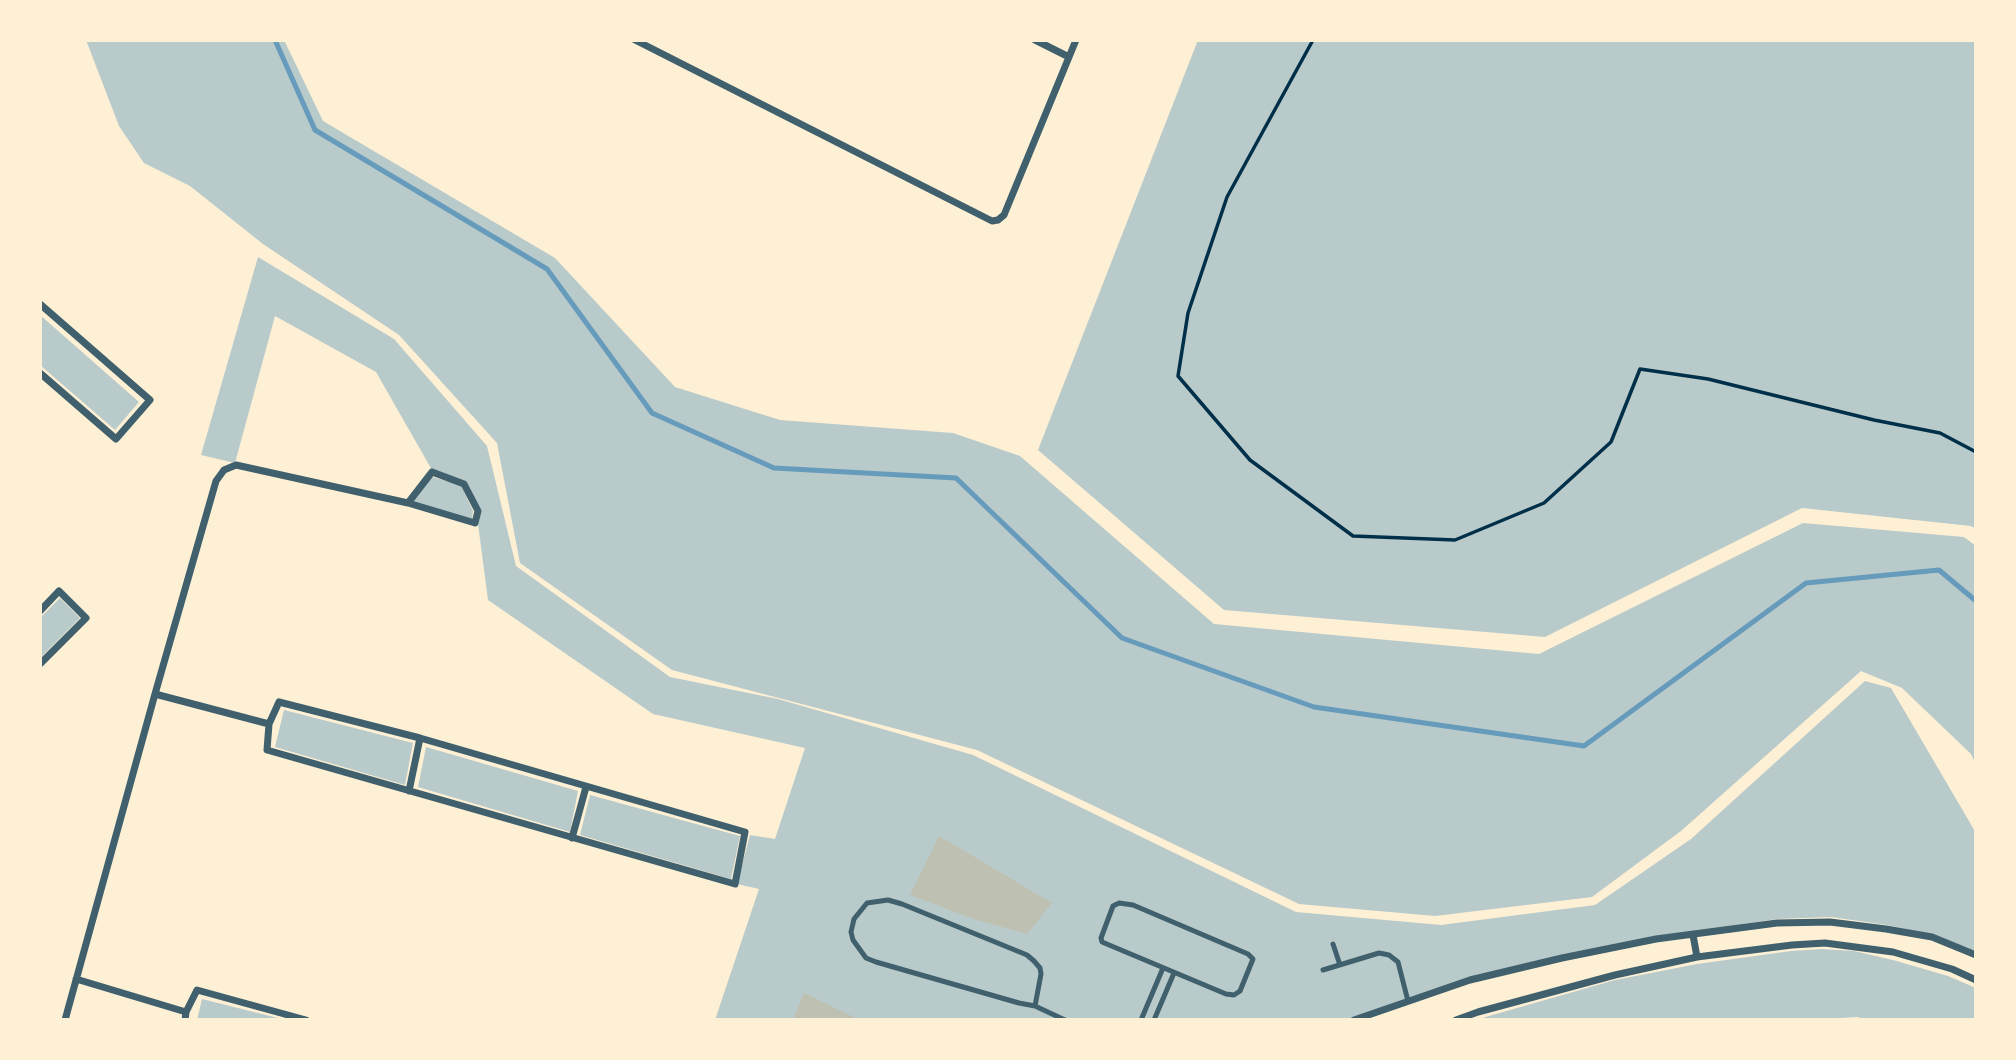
<!DOCTYPE html>
<html>
<head>
<meta charset="utf-8">
<style>
  body { margin:0 }
  #map { position:relative; width:2016px; height:1060px; overflow:hidden; background:#fdf0d5; font-family:"Varela Round",sans-serif }
  canvas { display:block }
  .frame { position:absolute; inset:0; border:42px solid #fdf0d5; pointer-events:none }
</style>
</head>
<body>
<div id="map">
<canvas width="2016" height="1060"></canvas>
<div class="frame"></div>
</div>
<script>
const ctx = document.querySelector('canvas').getContext('2d');
ctx.lineJoin = 'round';
function fill(path, color) { ctx.fillStyle = color; ctx.fill(path, 'evenodd'); }
const poly = rows => new Path2D(rows.map(r => 'M' + r).join(''));
function trace(path, color, width, dash) { ctx.strokeStyle = color; ctx.lineWidth = width; ctx.lineCap = dash ? 'butt' : 'round'; ctx.setLineDash(dash || []); ctx.stroke(path); }
fill(poly([
  [86,40,284,40,323,121,555,258,675,387,780,420,953,433,1020,456,1214,624,1539,654,1803,523,1964,537,1976,546,1976,764,1971,754,1902,688,1861,671,1681,831,1592,897,1435,916,1299,904,977,750,672,670,520,563,497,443,399,335,263,244,190,186,144,163,119,126],
  [1198,40,1976,40,1976,529,1971,526,1802,508,1545,637,1224,610,1038,450],
  [258,257,394,339,487,446,516,566,670,677,778,699,973,755,1296,912,1441,925,1595,905,1691,839,1865,681,1891,688,1976,833,1976,951,1934,935,1887,925,1831,917,1777,919,1656,937,1562,956,1346,1020,715,1020,759,889,737,884,750,835,775,839,805,748,653,714,488,600,478,524,479,511,466,482,432,470,376,372,275,316,235,463,201,455],
  [40,315,139,402,115,430,40,365],
  [432,477,461,485,473,511,472,520,413,502],
  [60,598,80,618,40,658,40,618],
  [284,710,413,743,405,785,275,747],
  [426,747,578,791,570,832,418,787],
  [590,795,740,836,731,879,580,835],
  [1822,949,1854,951,1893,960,1948,976,1976,988,1976,1020,1860,1020,1859,1017,1805,1020,1475,1020,1615,980,1697,964,1791,951],
  [202,999,286,1020,197,1020]
]), '#b9caca');
trace(poly([
  [275,40,315,130,547,269,652,413,774,468,956,478,1122,638,1314,707,1584,746,1806,583,1939,570,1976,601]
]), '#669bbc', 5);
fill(poly([
  [939,836,1052,903,1027,934,974,919,910,895],
  [804,993,860,1020,793,1020]
]), '#bec0b2');
trace(poly([
  [1313,40,1227,197,1188,313,1178,376,1250,460,1353,536,1455,540,1544,503,1611,442,1640,369,1708,379,1874,420,1940,433,1976,452]
]), '#003049', 3.5);
trace(poly([
  [1119,903,1133,905,1248,954,1253,959,1240,991,1234,995,1226,994,1102,942,1101,938,1113,906,1119,903],
  [1333,944,1340,965],
  [1323,970,1379,953,1389,955,1398,962,1408,1001],
  [1035,1006,1041,974,1040,968,1034,961,1027,955,902,904,888,900,867,903,854,919,851,932,853,940,866,958,876,962,1019,1003,1035,1006,1065,1020],
  [1141,1020,1163,968],
  [1154,1020,1174,973]
]), '#3f606c', 5);
trace(poly([
  [635,40,992,221,998,220,1004,215,1076,40],
  [1035,40,1069,57],
  [40,304,150,400,116,439,40,373],
  [432,472,464,484,478,511,475,523,408,503,432,472],
  [40,611,59,591,86,618,40,664],
  [155,694,269,724],
  [279,702,420,738,745,832,735,884,267,750,269,724,279,702],
  [409,791,420,738],
  [572,838,586,787],
  [1693,935,1697,957],
  [76,979,186,1012],
  [65,1020,155,694,216,481,224,470,236,465,408,503],
  [185,1020,186,1012,197,990,306,1020],
  [1354,1020,1470,980,1562,958,1656,939,1777,923,1830,922,1886,929,1932,937,1976,955],
  [1456,1020,1478,1012,1615,975,1697,957,1792,945,1825,943,1893,952,1952,969,1976,980]
]), '#3f606c', 7);
</script>
</body>
</html>
